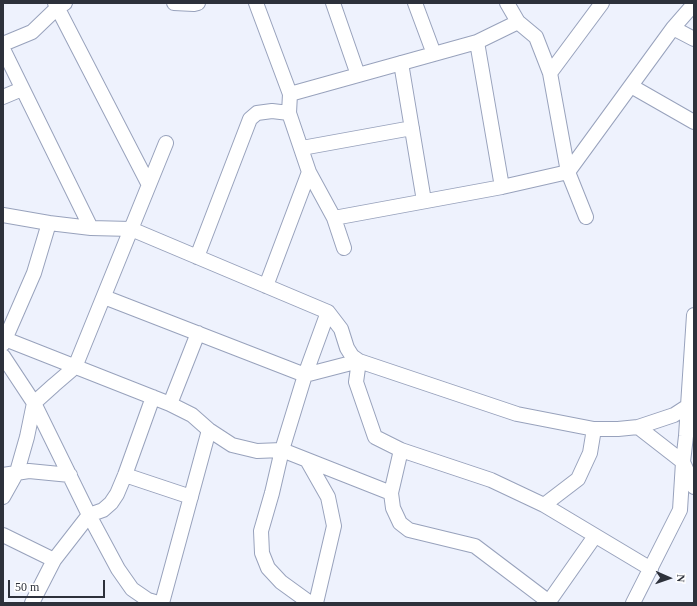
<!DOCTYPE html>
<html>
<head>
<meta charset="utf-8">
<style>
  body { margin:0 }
  #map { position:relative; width:697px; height:606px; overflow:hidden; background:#eef2fd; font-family:Georgia,serif }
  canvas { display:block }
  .frame { position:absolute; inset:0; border:4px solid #2d313b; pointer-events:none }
  .north { position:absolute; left:649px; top:558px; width:40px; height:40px; -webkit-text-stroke:3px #fff; paint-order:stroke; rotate:92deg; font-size:11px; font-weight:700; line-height:16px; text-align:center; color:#2d313b }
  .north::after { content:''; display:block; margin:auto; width:14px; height:18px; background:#2d313b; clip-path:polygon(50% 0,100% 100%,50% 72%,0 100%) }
  .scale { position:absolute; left:8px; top:580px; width:97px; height:18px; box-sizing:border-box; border:2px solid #2d313b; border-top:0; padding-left:5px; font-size:12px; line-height:14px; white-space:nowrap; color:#2d313b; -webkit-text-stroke:3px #fff; paint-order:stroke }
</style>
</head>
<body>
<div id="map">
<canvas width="697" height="606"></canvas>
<div class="frame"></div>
<div class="north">N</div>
<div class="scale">50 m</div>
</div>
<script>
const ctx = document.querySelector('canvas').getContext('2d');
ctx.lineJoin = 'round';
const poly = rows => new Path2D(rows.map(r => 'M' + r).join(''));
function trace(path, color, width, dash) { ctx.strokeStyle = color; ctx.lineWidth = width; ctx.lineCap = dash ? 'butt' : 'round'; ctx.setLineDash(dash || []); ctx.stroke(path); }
const minor = poly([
  [55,3,149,185],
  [174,3,194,4,198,3],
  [256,3,290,94,289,113,309,172,334,218,344,248],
  [333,3,358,75],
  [415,3,434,54],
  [507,3,518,22,536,37,550,73,568,172,586,217],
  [673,28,694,39],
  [477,42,502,187],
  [3,44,32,32,57,8,65,3],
  [3,49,91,228],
  [401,63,424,201],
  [550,73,602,3],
  [631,86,694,122],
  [290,94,477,42,518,22],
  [3,97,22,89],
  [302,148,412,128],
  [3,215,49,223],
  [334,218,502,187,568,172,673,28,694,4],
  [197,257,250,119,257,113,272,111,289,113],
  [266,286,309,172],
  [104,297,305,375,359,361,356,382,375,437,401,450,491,480,544,505,651,569],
  [694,315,686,436,683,462,694,487],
  [5,339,170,404,192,415,209,430,232,445,257,451,282,450,391,493],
  [3,344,34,273,49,223,91,228,131,229,328,312,341,329,347,348,352,356,359,361,517,414,594,429,618,429,638,427,674,415,694,402],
  [3,356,34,403,27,437,17,472,3,497],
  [170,404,198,333],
  [401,450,391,493,393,508,400,523,409,530,475,546,549,602],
  [307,460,328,497,334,526,316,603],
  [3,475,29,471,70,475],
  [125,475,191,497],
  [544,505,578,479,590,453,594,429],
  [3,535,54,560],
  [32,603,54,560,89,515,103,510,111,503,117,494,125,475,153,397],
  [158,603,148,600,132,589,118,569,89,515,34,403,54,385,75,367,166,143],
  [162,603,209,430],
  [310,603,281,582,268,568,262,553,261,531,272,493,282,450,305,375,328,312],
  [548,603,595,536],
  [633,603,680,510,683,462,638,427]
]);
trace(minor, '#98a2bc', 16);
trace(minor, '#fff', 14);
</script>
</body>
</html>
